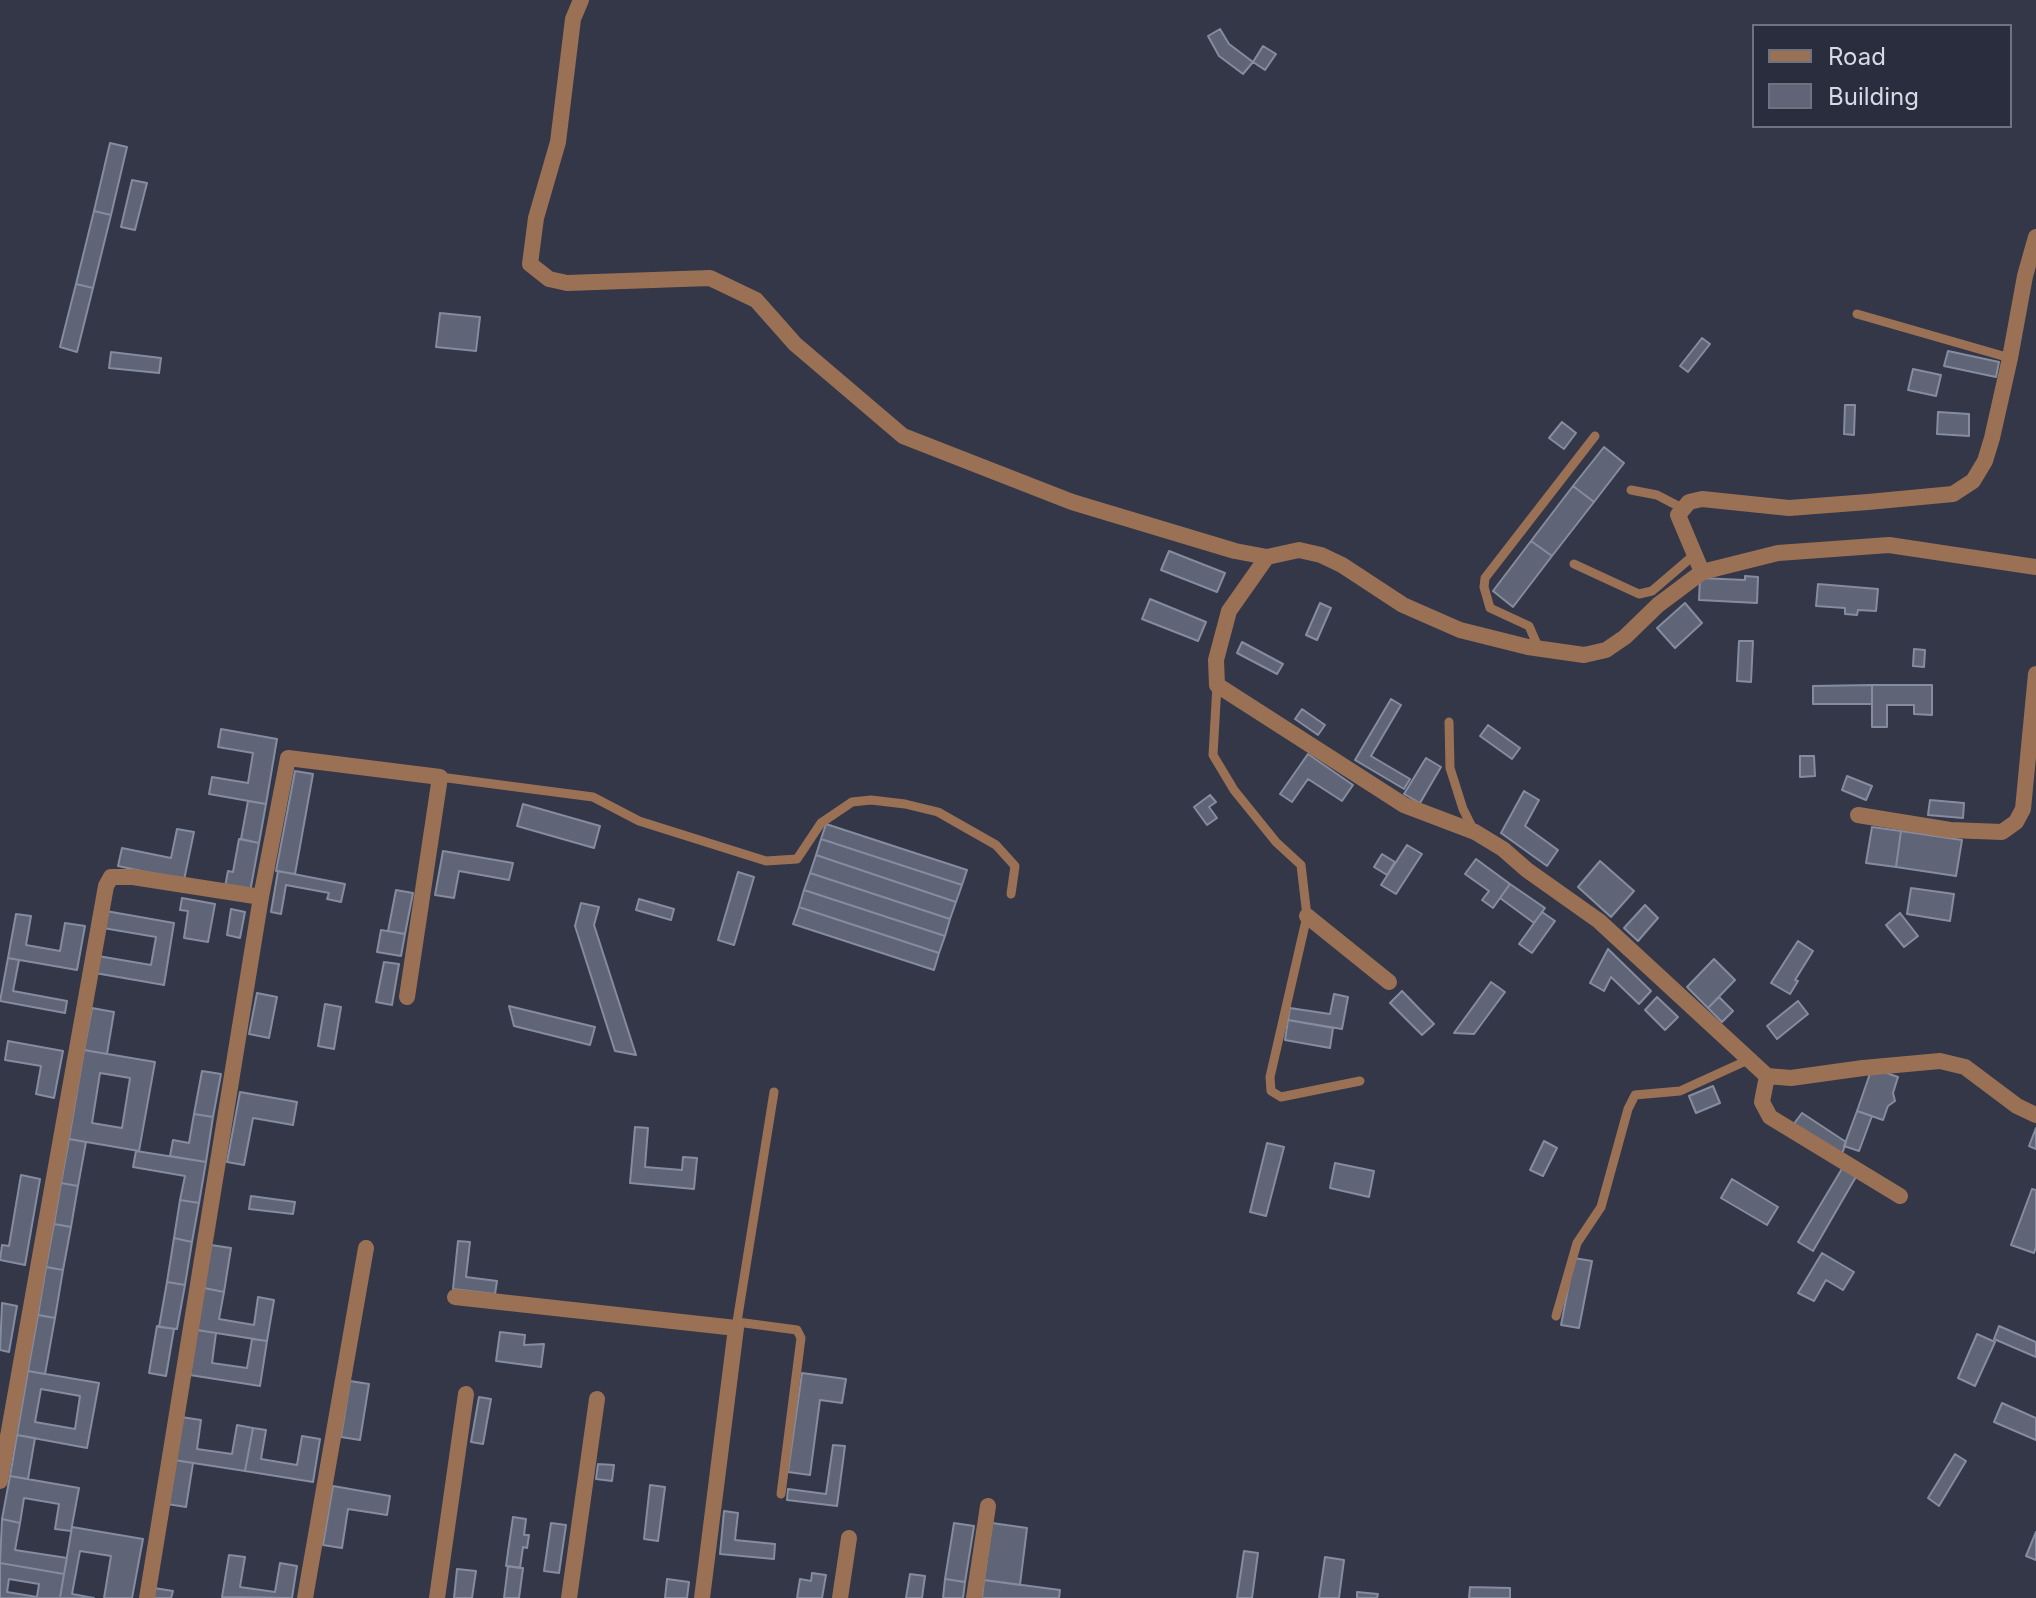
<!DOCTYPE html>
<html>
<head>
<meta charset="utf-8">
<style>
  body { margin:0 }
  #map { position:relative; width:2036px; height:1598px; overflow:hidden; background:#333748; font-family:Inter,sans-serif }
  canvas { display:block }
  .legend { position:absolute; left:1752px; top:24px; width:260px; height:104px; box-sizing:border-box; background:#292d3d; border:2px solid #6f7280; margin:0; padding:10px 14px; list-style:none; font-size:24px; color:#d7dae5 }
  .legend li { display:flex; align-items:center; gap:16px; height:40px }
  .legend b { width:40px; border:2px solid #6f7280 }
</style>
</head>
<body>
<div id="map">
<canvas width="2036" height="1598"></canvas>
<ul class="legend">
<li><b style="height:10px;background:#9b7156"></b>Road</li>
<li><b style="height:22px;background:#5f6477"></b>Building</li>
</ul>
</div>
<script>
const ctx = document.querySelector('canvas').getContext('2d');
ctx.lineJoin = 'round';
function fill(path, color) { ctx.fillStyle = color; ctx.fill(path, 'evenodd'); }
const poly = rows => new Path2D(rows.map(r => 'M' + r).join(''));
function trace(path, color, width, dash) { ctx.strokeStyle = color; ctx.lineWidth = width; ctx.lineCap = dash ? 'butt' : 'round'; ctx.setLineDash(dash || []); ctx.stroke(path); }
const building = poly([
  [1220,29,1229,44,1253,62,1243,74,1219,56,1208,36,1220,29],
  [1263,46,1276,54,1265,70,1253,62,1263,46],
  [110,143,127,147,111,215,94,211,110,143],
  [132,180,147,183,135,230,121,227,132,180],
  [94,211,111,215,93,288,76,284,94,211],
  [76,284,93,288,77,352,60,347,76,284],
  [440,313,480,317,476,351,436,347,440,313],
  [1702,338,1710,344,1688,372,1680,366,1702,338],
  [1948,351,1999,362,1996,377,1944,366,1948,351],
  [111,352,161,358,159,373,109,368,111,352],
  [1913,369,1941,375,1936,396,1908,390,1913,369],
  [1845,405,1855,405,1854,435,1844,434,1845,405],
  [1938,412,1969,414,1969,436,1937,434,1938,412],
  [1562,422,1576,433,1564,449,1549,438,1562,422],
  [1604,447,1624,463,1594,502,1573,486,1604,447],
  [1573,486,1594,502,1552,556,1531,541,1573,486],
  [1531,541,1552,556,1513,607,1493,591,1531,541],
  [1169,551,1225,573,1217,592,1161,570,1169,551],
  [1745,576,1758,577,1757,603,1699,600,1700,578,1745,580,1745,576],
  [1818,584,1878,589,1876,611,1858,610,1857,615,1845,614,1845,608,1816,606,1818,584],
  [1150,599,1206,622,1198,641,1142,619,1150,599],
  [1320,603,1331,608,1317,640,1306,635,1320,603],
  [1685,603,1702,623,1675,648,1657,628,1685,603],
  [1739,641,1753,641,1751,682,1737,681,1739,641],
  [1242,642,1283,664,1277,674,1237,653,1242,642],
  [1914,649,1925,650,1924,667,1913,666,1914,649],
  [1872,685,1872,704,1813,704,1813,686,1872,685],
  [1872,685,1932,685,1932,715,1914,714,1914,705,1887,705,1887,727,1872,727,1872,685],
  [1391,699,1401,705,1371,756,1410,779,1404,789,1355,760,1391,699],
  [1302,709,1325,725,1318,735,1295,719,1302,709],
  [1488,725,1520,748,1512,759,1480,736,1488,725],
  [221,729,277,739,266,804,209,794,212,777,248,783,253,753,218,747,221,729],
  [1308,754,1353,785,1342,801,1308,779,1292,802,1280,794,1308,754],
  [1800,756,1814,756,1815,776,1800,777,1800,756],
  [1426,758,1441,767,1420,803,1404,794,1426,758],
  [295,771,313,774,295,874,276,871,295,771],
  [1847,776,1872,786,1866,800,1842,790,1847,776],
  [1524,791,1539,800,1525,826,1558,850,1547,866,1501,833,1524,791],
  [1210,795,1216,802,1209,807,1217,818,1207,825,1194,807,1210,795],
  [1930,800,1964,803,1963,818,1928,815,1930,800],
  [248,801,266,804,259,843,241,839,248,801],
  [523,804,600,826,594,848,517,826,523,804],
  [826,824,967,870,962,885,821,839,826,824],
  [1872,827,1901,831,1896,867,1866,863,1872,827],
  [177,829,194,832,184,880,118,866,122,848,171,858,177,829],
  [1901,831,1962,840,1956,876,1896,867,1901,831],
  [239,839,259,843,250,892,225,887,228,871,233,872,239,839],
  [821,839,962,885,956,902,816,855,821,839],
  [1407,845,1422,854,1396,894,1381,885,1407,845],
  [443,851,513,863,509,880,459,871,454,898,435,895,443,851],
  [1382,854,1395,862,1387,875,1374,867,1382,854],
  [816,855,956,902,950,919,810,873,816,855],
  [1476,859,1510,884,1493,908,1482,900,1489,891,1465,874,1476,859],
  [1600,861,1634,891,1611,917,1578,887,1600,861],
  [278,871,345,884,341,902,327,899,329,893,286,885,281,914,271,912,278,871],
  [738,872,754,877,734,945,718,940,738,872],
  [810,873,950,919,945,936,804,890,810,873],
  [1510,884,1545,908,1534,923,1500,898,1510,884],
  [1911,888,1954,894,1950,921,1907,914,1911,888],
  [396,890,413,893,405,934,388,931,396,890],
  [804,890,945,936,939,953,799,907,804,890],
  [182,898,215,904,208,942,184,938,188,911,180,910,182,898],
  [639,899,674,909,671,920,636,910,639,899],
  [581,903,599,907,594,925,636,1055,615,1051,575,926,581,903],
  [1645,905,1658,918,1638,941,1624,928,1645,905],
  [799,907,939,953,934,970,793,924,799,907],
  [231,909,245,912,240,938,227,935,231,909],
  [106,911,174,923,164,985,95,973,98,956,151,965,156,937,103,928,106,911],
  [1542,912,1555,921,1532,953,1519,944,1542,912],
  [1900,913,1918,936,1904,947,1886,925,1900,913],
  [16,914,31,916,26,945,60,951,65,923,85,926,77,970,8,958,16,914],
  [381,930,405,934,401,956,377,952,381,930],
  [1798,941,1813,951,1795,980,1798,981,1790,994,1771,983,1798,941],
  [1608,949,1651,991,1639,1004,1611,977,1604,991,1590,983,1608,949],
  [8,958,19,960,13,991,67,1001,65,1013,0,1001,8,958],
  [1714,959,1735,980,1708,1008,1687,987,1714,959],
  [384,962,399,964,392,1005,376,1002,384,962],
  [1491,982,1505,992,1474,1034,1454,1033,1491,982],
  [1402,991,1434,1024,1422,1035,1390,1003,1402,991],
  [257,993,277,997,269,1038,249,1034,257,993],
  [1334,994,1348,997,1342,1029,1288,1020,1290,1008,1330,1014,1334,994],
  [1657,997,1678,1017,1665,1030,1645,1010,1657,997],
  [1719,997,1733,1011,1722,1022,1708,1008,1719,997],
  [1798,1001,1808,1014,1777,1039,1767,1026,1798,1001],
  [325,1004,341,1007,334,1049,318,1046,325,1004],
  [509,1006,595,1027,590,1045,514,1026,509,1006],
  [92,1008,114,1012,107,1054,84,1050,92,1008],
  [1288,1020,1333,1028,1330,1048,1285,1040,1288,1020],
  [8,1041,63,1051,54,1098,36,1094,41,1066,5,1060,8,1041],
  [84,1050,155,1062,139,1151,69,1139,84,1050],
  [100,1073,130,1078,122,1128,92,1123,100,1073],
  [1872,1068,1898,1077,1893,1093,1895,1101,1888,1106,1883,1120,1857,1111,1872,1068],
  [202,1071,221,1074,213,1117,194,1114,202,1071],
  [1713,1086,1720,1103,1696,1113,1689,1096,1713,1086],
  [240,1092,297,1102,293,1125,253,1118,244,1165,227,1162,240,1092],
  [1857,1111,1872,1116,1859,1151,1844,1146,1857,1111],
  [1802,1113,1846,1142,1841,1157,1793,1125,1802,1113],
  [194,1114,213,1117,206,1162,170,1156,173,1140,189,1143,194,1114],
  [635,1127,648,1128,645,1167,682,1170,683,1157,697,1158,694,1189,630,1183,635,1127],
  [2036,1128,2036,1149,2029,1146,2036,1128],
  [69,1139,86,1142,78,1186,61,1183,69,1139],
  [1544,1141,1557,1148,1543,1176,1530,1170,1544,1141],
  [1267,1143,1284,1147,1266,1216,1250,1212,1267,1143],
  [136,1151,206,1162,199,1203,180,1200,185,1176,133,1167,136,1151],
  [1335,1163,1374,1171,1369,1197,1330,1188,1335,1163],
  [1843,1167,1857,1175,1813,1251,1798,1242,1843,1167],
  [21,1175,40,1179,25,1265,0,1260,2,1245,9,1246,21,1175],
  [1732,1179,1778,1207,1767,1225,1721,1198,1732,1179],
  [61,1183,78,1186,71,1227,54,1224,61,1183],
  [2032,1189,2036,1190,2036,1247,2034,1253,2011,1245,2032,1189],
  [251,1196,295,1202,293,1214,249,1209,251,1196],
  [180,1200,199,1203,192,1242,174,1238,180,1200],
  [54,1224,71,1227,63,1270,46,1267,54,1224],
  [174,1238,192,1242,185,1285,167,1282,174,1238],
  [458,1241,470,1242,466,1277,497,1281,495,1294,453,1289,458,1241],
  [211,1245,231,1248,224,1292,204,1288,211,1245],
  [1822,1253,1854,1272,1843,1290,1826,1280,1814,1301,1798,1293,1822,1253],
  [1574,1258,1592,1261,1579,1328,1561,1325,1574,1258],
  [46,1267,63,1270,55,1318,38,1315,46,1267],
  [167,1282,185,1285,177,1329,159,1327,167,1282],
  [204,1288,224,1292,219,1319,254,1325,258,1297,274,1300,267,1341,197,1330,204,1288],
  [2,1303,17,1306,9,1352,0,1350,2,1303],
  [38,1315,55,1318,45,1374,28,1371,38,1315],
  [157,1326,174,1329,166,1376,149,1373,157,1326],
  [1999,1326,2036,1342,2036,1357,1994,1339,1999,1326],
  [197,1330,216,1333,212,1363,247,1368,252,1339,267,1341,260,1386,190,1375,197,1330],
  [500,1332,525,1335,524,1345,544,1344,541,1367,496,1361,500,1332],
  [1977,1334,1995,1342,1975,1386,1958,1378,1977,1334],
  [28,1371,99,1383,87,1448,17,1435,28,1371],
  [41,1389,80,1396,75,1429,35,1422,41,1389],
  [802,1373,846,1379,842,1403,820,1400,810,1475,788,1472,802,1373],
  [350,1381,369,1384,360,1440,341,1437,350,1381],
  [479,1397,491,1399,483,1444,471,1442,479,1397],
  [2002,1403,2036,1418,2036,1440,1994,1422,2002,1403],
  [181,1417,201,1420,197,1449,232,1454,237,1425,253,1428,245,1471,174,1460,181,1417],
  [253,1428,266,1430,261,1459,297,1465,302,1436,320,1439,313,1482,245,1471,253,1428],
  [17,1435,35,1438,28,1479,10,1476,17,1435],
  [833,1445,845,1446,837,1506,787,1500,788,1489,826,1494,833,1445],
  [1955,1454,1966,1461,1939,1506,1928,1498,1955,1454],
  [174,1460,193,1463,186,1507,167,1504,174,1460],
  [598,1464,614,1465,612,1481,596,1479,598,1464],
  [10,1476,79,1488,71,1531,55,1529,59,1504,24,1498,20,1523,2,1519,10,1476],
  [650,1485,665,1487,658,1541,644,1539,650,1485],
  [333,1486,390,1496,387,1515,348,1509,342,1548,323,1545,333,1486],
  [724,1511,738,1513,735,1540,775,1544,774,1559,720,1554,724,1511],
  [513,1517,526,1519,524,1535,529,1535,527,1548,523,1547,520,1568,506,1566,513,1517],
  [2,1519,20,1523,15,1550,67,1558,64,1574,0,1563,2,1519],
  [551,1523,566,1525,559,1573,544,1571,551,1523],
  [954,1523,974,1526,965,1582,945,1579,954,1523],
  [992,1523,1027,1528,1020,1585,984,1580,992,1523],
  [72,1527,143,1539,132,1598,104,1598,111,1556,80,1551,72,1594,94,1598,60,1598,72,1527],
  [2036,1532,2036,1560,2026,1556,2036,1532],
  [1244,1551,1258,1553,1252,1598,1237,1598,1244,1551],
  [229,1555,245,1557,240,1587,275,1592,280,1563,297,1566,292,1598,222,1597,229,1555],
  [1325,1557,1344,1560,1339,1598,1319,1598,1325,1557],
  [0,1563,64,1574,60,1598,0,1598,0,1563],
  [9,1579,39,1584,37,1597,7,1592,9,1579],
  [508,1566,523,1568,519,1598,504,1598,508,1566],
  [457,1569,476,1571,472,1598,454,1598,457,1569],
  [812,1573,826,1575,822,1598,797,1598,800,1579,811,1581,812,1573],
  [910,1574,925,1576,922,1598,906,1598,910,1574],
  [667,1579,689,1582,687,1598,665,1598,667,1579],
  [945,1579,965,1582,963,1598,943,1598,945,1579],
  [984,1580,1060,1590,1059,1598,982,1598,984,1580],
  [1470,1587,1510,1588,1510,1598,1469,1598,1470,1587],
  [154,1588,173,1591,171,1598,152,1598,154,1588],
  [1357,1592,1378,1594,1377,1598,1357,1598,1357,1592]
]);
fill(building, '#5f6477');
trace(building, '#868c9f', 2);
trace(poly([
  [1857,314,2010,358],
  [1631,490,1657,495,1682,508],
  [1574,564,1639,594,1652,591,1694,555],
  [1539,649,1529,626,1490,608,1484,587,1485,578,1595,436],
  [1217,685,1213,755,1234,790,1276,842,1301,865,1307,916,1270,1077,1271,1091,1281,1097,1360,1081],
  [1449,722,1450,768,1463,809,1473,829],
  [440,777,593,797,639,821,766,861,797,859,821,823,852,802,871,800,905,804,938,812,996,845,1015,866,1011,894],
  [1556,1316,1577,1243,1601,1207,1628,1109,1635,1095,1680,1091,1748,1060],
  [737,1322,797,1330,801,1338,781,1494],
  [736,1328,774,1092]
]), '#9b7156', 9);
trace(poly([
  [581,0,573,19,558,142,536,218,530,264,549,279,567,283,710,278,756,300,795,344,903,436,1072,502,1235,551,1267,557,1299,550,1321,555,1342,565,1403,605,1460,630,1528,647,1584,655,1606,650,1625,637,1658,605,1702,572,1778,553,1889,545,2036,567],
  [1267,557,1229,611,1216,660,1217,685,1404,805,1475,832,1503,849,1527,870,1599,921,1767,1076,1791,1078,1863,1068,1940,1061,1965,1067,2017,1106,2036,1115],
  [1702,572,1678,515,1689,502,1702,499,1789,508,1868,502,1953,494,1973,481,1985,461,1992,438,2010,358,2025,276,2036,237],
  [1858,815,1950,830,2002,832,2016,822,2023,809,2036,674],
  [1307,916,1389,982],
  [1767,1076,1762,1102,1770,1117,1900,1196],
  [455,1297,736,1328,702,1598],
  [0,1481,106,886,111,877,133,877,261,897],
  [147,1598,261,897,288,758,440,777,407,997],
  [305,1598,366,1248],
  [437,1598,466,1394],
  [569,1598,597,1399],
  [840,1598,849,1538],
  [974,1598,988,1506]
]), '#9b7156', 16);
</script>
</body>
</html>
